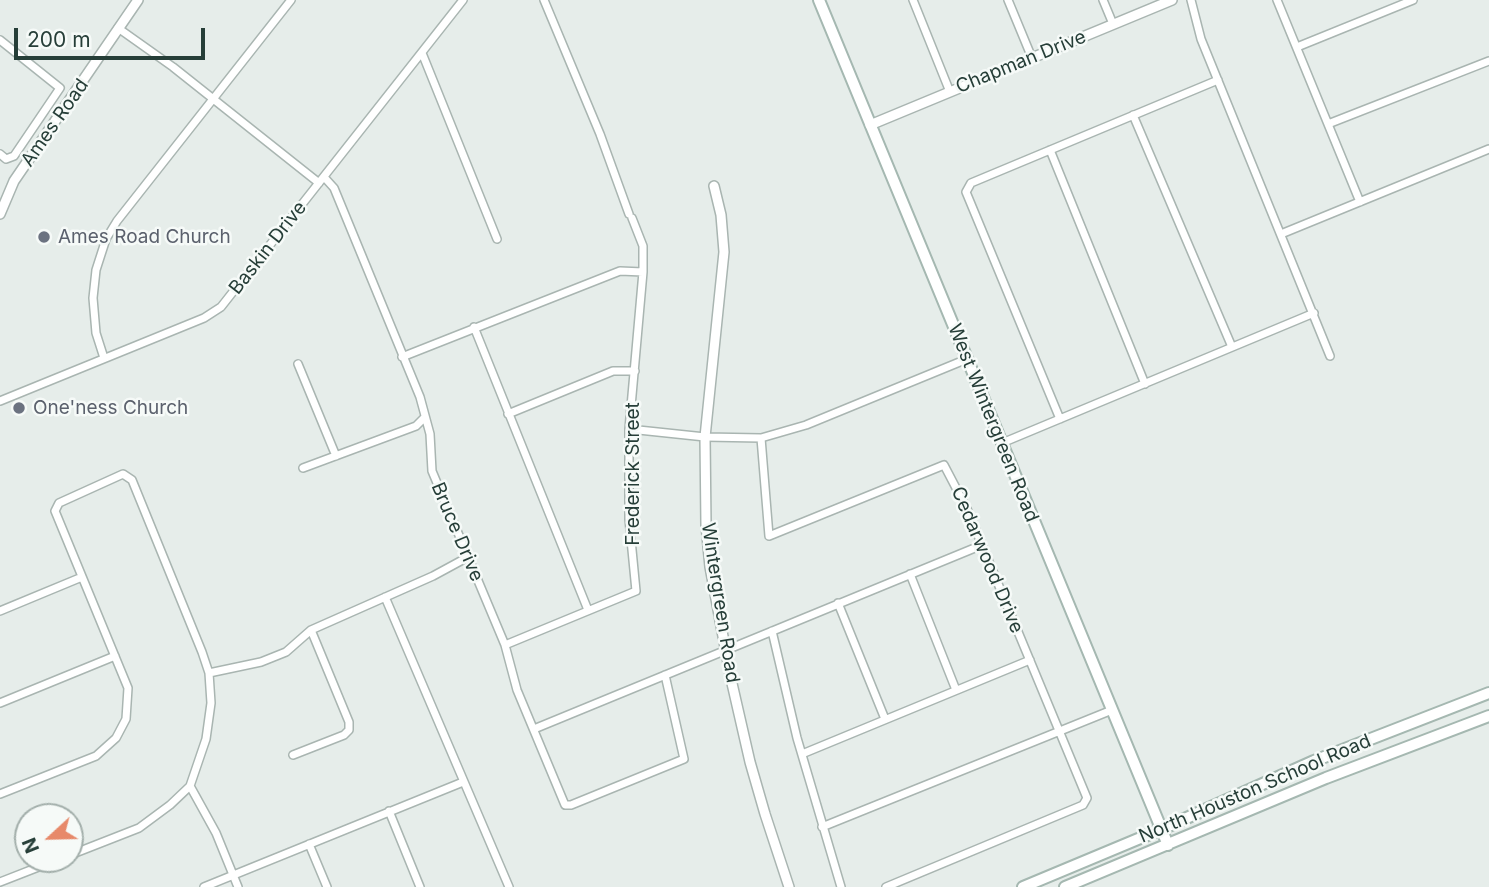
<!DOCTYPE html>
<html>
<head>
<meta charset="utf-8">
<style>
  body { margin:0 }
  #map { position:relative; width:1489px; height:887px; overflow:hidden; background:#e6edea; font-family:Inter,sans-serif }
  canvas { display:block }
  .north { position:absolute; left:14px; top:803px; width:70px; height:70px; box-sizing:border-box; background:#f6faf8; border:2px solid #a3afab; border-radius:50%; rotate:248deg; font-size:19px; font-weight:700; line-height:28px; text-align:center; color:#263e38 }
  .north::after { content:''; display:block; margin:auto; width:24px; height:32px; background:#e7896a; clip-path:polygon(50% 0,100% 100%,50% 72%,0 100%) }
  .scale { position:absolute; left:14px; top:28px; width:191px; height:32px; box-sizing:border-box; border:4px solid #263e38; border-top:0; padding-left:9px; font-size:21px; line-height:24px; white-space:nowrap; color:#263e38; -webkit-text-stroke:5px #f6faf8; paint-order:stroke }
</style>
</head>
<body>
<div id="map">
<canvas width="1489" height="887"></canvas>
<div class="north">N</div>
<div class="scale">200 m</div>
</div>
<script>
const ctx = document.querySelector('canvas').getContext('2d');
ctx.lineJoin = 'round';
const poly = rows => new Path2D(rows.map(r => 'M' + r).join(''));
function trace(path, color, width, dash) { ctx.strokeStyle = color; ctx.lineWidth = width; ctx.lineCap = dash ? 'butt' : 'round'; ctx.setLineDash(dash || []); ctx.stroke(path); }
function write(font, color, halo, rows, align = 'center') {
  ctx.font = font + ' Inter,sans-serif'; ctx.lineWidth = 5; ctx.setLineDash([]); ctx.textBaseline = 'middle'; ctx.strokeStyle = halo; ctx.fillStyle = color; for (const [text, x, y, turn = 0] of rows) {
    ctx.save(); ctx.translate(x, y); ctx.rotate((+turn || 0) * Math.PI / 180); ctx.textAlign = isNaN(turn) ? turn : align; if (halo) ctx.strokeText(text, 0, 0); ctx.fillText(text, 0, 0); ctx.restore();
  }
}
const minor = poly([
  [544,0,600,134,629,214],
  [913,0,950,92],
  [1008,0,1032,58],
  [1103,0,1113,24],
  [1191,0,1201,39,1330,356],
  [1277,0,1360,202],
  [118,28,173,67,319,183],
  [0,40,60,88,14,156,6,159,0,154],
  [1297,47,1413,0],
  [422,53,497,239],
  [1133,115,1232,347],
  [1328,124,1489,61],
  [1050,150,1145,384],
  [324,177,334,188,420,397,430,434,432,471,505,645,517,690,565,805,571,805,684,759,665,675],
  [1281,234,1489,149],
  [474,327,588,610],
  [402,357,620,271,643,272],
  [104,358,96,333,93,298,96,270,106,239,117,221,291,0],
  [298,364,336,456],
  [0,401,204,318,221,307,463,0],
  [508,414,613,371,635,371],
  [1060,419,966,192,971,183,1218,80],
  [629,429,705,437,761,438,806,425,967,359],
  [761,438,769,536,944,465,967,509,1087,798,1083,805,886,887],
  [1002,443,1314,313],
  [303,468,416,426,424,418],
  [910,574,956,690],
  [385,597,509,887],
  [838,603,885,719],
  [0,611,82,577],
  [772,631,797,738,841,887],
  [505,645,636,591,629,519,629,429,643,272,643,246,632,218],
  [209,673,261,662,286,652,311,630,433,576,468,557],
  [0,703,115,656],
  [534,729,982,545],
  [802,754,1030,660],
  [293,755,344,735,349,730,349,722,311,630],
  [190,786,216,833,238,887],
  [0,794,96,756,116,738,126,719,128,688,55,511,59,503,123,474,132,480,202,652,209,673,211,703,206,739,190,786,170,805,139,828,70,855],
  [389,811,420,887],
  [822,827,1112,710],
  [309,844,327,887],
  [0,882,59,859],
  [204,887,463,782]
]);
const tertiary = poly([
  [870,125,1172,0],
  [714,186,721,215,724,252,705,437,706,525,710,567,731,679,750,762,765,814,789,887],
  [0,214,14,181,138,0]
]);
const secondary = poly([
  [819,0,1168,845],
  [1023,887,1162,829,1314,761,1489,693],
  [1065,887,1326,778,1489,716]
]);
trace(minor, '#a9b5b1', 10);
trace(tertiary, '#a9b5b1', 12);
trace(secondary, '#a5b8b1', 14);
trace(minor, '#fff', 7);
trace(tertiary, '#fff', 9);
trace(secondary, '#fff', 10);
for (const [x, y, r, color] of [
  [44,237,7,"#6b7280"],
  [19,408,7,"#6b7280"]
]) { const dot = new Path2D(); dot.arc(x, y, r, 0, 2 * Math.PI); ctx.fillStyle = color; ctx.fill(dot); trace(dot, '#f6faf8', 2.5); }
write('19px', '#263e38', '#f6faf8', [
  ["Chapman Drive",1021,62,-22],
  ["Ames Road",55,123,-55],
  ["Baskin Drive",268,248,-52],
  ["West Wintergreen Road",993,423,68],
  ["Frederick Street",633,474,-90],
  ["Bruce Drive",457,532,67],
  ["Cedarwood Drive",987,560,67],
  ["Wintergreen Road",720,603,81],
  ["North Houston School Road",1255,789,-23]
]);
write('19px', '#5b616d', '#f6faf8', [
  ["Ames Road Church",58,237],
  ["One'ness Church",33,408]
], 'left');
</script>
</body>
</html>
